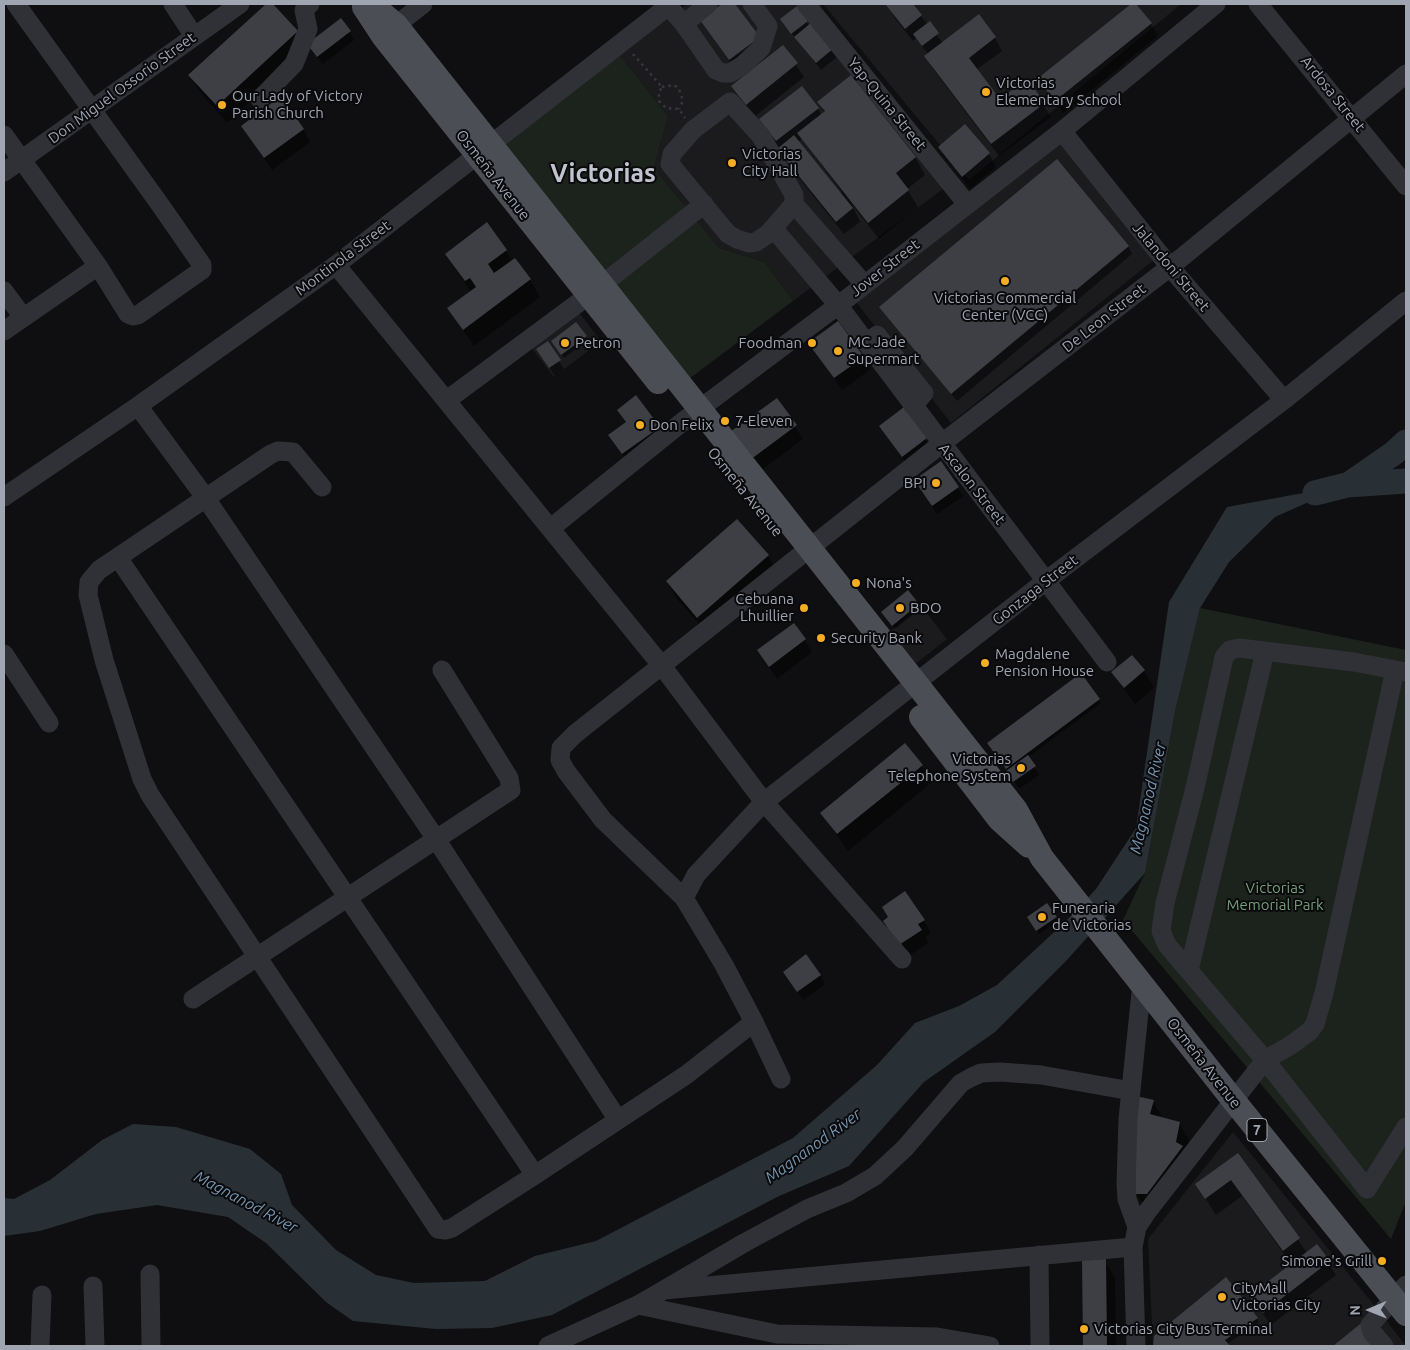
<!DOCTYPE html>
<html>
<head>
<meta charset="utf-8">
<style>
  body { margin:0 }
  #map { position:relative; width:1410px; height:1350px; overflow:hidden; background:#0f0f11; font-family:Ubuntu,sans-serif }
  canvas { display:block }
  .frame { position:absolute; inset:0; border:5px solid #a0a5b2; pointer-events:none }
  .north { position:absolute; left:1345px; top:1285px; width:50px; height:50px; -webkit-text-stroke:4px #0a0a0c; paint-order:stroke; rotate:269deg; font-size:14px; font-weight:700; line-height:20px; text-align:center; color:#a0a5b2 }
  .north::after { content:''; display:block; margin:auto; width:18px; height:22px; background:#a0a5b2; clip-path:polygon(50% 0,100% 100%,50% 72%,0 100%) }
</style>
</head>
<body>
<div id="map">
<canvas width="1410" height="1350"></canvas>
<div class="frame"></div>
<div class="north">N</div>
</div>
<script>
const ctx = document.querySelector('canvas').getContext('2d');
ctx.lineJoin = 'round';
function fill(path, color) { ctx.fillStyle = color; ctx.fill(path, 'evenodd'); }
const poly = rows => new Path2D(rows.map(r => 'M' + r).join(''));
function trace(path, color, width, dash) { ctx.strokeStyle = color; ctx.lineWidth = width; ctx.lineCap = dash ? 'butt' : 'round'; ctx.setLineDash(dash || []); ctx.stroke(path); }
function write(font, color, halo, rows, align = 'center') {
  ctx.font = font + ' Ubuntu,sans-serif'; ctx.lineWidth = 4; ctx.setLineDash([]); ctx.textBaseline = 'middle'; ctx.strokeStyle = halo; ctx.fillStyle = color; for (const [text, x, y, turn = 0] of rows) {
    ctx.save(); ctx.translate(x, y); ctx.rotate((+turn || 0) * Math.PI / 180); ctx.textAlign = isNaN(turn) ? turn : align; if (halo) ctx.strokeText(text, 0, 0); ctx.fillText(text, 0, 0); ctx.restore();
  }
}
fill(poly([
  [687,4,799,4,947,186,793,301,765,262,719,248,654,168,668,116,619,54],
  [823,4,1181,4,969,180],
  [1059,138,1155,259,951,423,856,302],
  [577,310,601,341,554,377,530,346],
  [921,606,947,639,914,665,888,633],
  [1233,1132,1378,1310,1406,1346,1153,1346,1148,1239]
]), '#1b1b1e');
fill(poly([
  [619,54,668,116,654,168,719,248,765,262,793,301,686,381,503,147],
  [1200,608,1406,650,1406,1201,1391,1239,1123,920,1145,873,1175,712]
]), '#1c231c');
fill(poly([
  [1347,485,1275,517,1229,562,1200,608,1175,712,1145,873,1066,961,995,1032,924,1082,849,1166,777,1197,552,1315,492,1328,436,1329,353,1321,326,1302,266,1243,228,1217,157,1205,96,1214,40,1231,4,1236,4,1198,14,1199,50,1180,102,1140,133,1124,176,1127,250,1149,281,1174,292,1205,336,1250,376,1275,414,1283,485,1281,535,1256,596,1241,793,1138,877,1065,915,1023,959,1006,997,985,1065,922,1096,889,1136,828,1169,602,1227,507]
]), '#283036');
fill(poly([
  [268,4,272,4,297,32,307,49,227,123,200,92,190,75],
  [724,4,734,4,769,54,740,76,701,21],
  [890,4,911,4,943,43,995,38,1002,51,976,70,999,101,1026,80,1051,117,999,156,933,69,926,56,928,54,916,38,913,41,895,18,888,5],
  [1133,4,1151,24,1158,36,1063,113,1039,79],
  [797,8,809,26,837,57,821,70,787,27],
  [350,32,354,40,323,64,314,53],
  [783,46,804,77,754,117,733,86],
  [819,103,915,157,925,175,907,189,918,207,879,239,851,203,860,222,844,234,786,162,780,148,768,132,818,108,821,115,825,113],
  [802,139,842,192,840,194,798,142],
  [242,126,303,129,310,142,272,170],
  [939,147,989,154,996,167,970,189],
  [1128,246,1132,254,957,401,881,307],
  [506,251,512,261,530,280,540,297,474,346,449,309,471,292,446,254],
  [576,323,588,340,564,358,554,345],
  [547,343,564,369,555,376,543,358],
  [810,343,862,358,870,370,842,390],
  [777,400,803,439,759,472,739,445],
  [904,409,933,451,910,469,881,426],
  [618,410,659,427,663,436,628,462,615,444,626,423],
  [941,463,963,496,937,514,920,489],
  [768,556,778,573,708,634,677,599,667,582],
  [908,592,920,609,895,629,885,616],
  [805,640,812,652,777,679,758,650],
  [1144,671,1154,688,1135,704,1113,673],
  [1099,700,1101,703,1028,757,1039,775,1019,789,991,747],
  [921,766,931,783,848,851,821,813],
  [1047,905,1058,921,1039,934,1030,921],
  [924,921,931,933,925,937,928,943,907,957,892,934],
  [820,975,825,984,803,1000,789,980],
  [1153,1102,1163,1119,1179,1123,1189,1140,1186,1154,1147,1211,1136,1193,1133,1120],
  [1238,1154,1307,1253,1316,1246,1336,1275,1271,1325,1251,1297,1292,1265,1242,1196,1216,1215,1197,1185],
  [1083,1261,1105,1261,1115,1278,1116,1346,1084,1346],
  [1257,1318,1259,1322,1227,1344,1229,1346,1155,1346,1155,1336]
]), '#0007');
trace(poly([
  [1348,485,1394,453,1406,442],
  [1315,493,1347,485,1406,481]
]), '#283036', 25);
fill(poly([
  [266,4,273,4,298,31,217,106,188,75],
  [722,4,735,4,760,37,729,60,700,20],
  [888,4,913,4,922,15,905,29,886,5],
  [1131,4,1136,4,1152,23,1055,101,1037,79],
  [797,6,808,21,791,34,780,19],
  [979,14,996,37,969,58,1000,99,1027,79,1045,103,991,144,924,56],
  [341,18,351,31,317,57,307,44],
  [930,21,939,33,922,46,913,34],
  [812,22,834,48,816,63,794,37],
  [783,45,798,63,746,105,731,86],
  [851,75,916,157,896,173,909,190,868,223,797,133,825,111,817,102],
  [802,86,819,108,776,141,759,119],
  [281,96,304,129,264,158,241,126],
  [965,124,990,153,962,177,938,147],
  [794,135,853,208,836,222,777,149],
  [1057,159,1129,246,951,394,879,307],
  [487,222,507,250,488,264,494,273,515,258,531,279,463,330,447,308,476,287,470,278,465,281,445,254],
  [838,321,864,357,834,378,808,343],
  [576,322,587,336,561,355,551,341],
  [548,341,561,360,549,368,536,349],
  [636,395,660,427,622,454,608,435,626,422,617,410],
  [777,398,797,425,750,460,730,432],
  [904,407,927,438,902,457,879,426],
  [941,461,959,487,932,506,914,480],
  [737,519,769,555,697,618,666,581],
  [908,590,919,604,892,626,881,612],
  [794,623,806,639,769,667,757,650],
  [1132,655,1145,670,1124,688,1111,672],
  [1081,673,1100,699,1006,769,987,743],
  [905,743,923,765,837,834,820,813],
  [1028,755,1036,766,1013,782,1006,771],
  [905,891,925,920,918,924,922,930,899,945,883,921,888,917,882,907],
  [1047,903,1057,917,1036,931,1027,917],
  [806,954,821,975,797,992,783,972],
  [1136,1096,1154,1100,1150,1114,1180,1122,1176,1142,1183,1146,1147,1194,1135,1194],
  [1238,1153,1300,1238,1283,1251,1231,1180,1205,1199,1195,1184],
  [1317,1244,1330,1261,1263,1313,1249,1296],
  [1106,1259,1107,1346,1083,1346,1082,1260],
  [1226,1277,1258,1318,1225,1340,1230,1346,1153,1346,1154,1336],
  [1364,1321,1382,1346,1333,1346]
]), '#3e3f44');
trace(poly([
  [633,54,662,87,659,92,659,101,666,108,679,109,685,118],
  [662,87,674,85,679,89,683,101,679,109]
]), '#36383d', 2.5, [2.5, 4]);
trace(poly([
  [16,4,161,206,202,265,202,270,138,315,133,316,128,314,98,266],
  [173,4,194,36],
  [806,4,967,204],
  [1258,4,1406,186],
  [668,6,684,24,716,70,723,73,730,73,742,66,761,48,768,26,752,4],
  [684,24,708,4],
  [385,34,423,4],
  [260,99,294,64,308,29,304,10,310,4],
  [1062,131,1170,267,1284,400],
  [4,135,98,266,4,331],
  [4,172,240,4],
  [794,204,768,234,756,242,749,243,737,239,728,234,670,164,672,154,693,130,730,102,761,136,794,195,794,204,864,284],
  [773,228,838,305,1107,662],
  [336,265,662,666,764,802,902,959],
  [4,291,23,317],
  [868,344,877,335,924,393,913,406],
  [447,400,589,295,704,204],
  [138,406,205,497,436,839,618,1120],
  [322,487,293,452,278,451,271,454,99,570,89,582,88,595,104,660,142,779,150,795,438,1229,445,1230,452,1228,535,1175,686,1075,754,1022,724,965,684,898,603,820,566,771,560,760,561,748,575,734,941,444,1170,267,1406,74],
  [4,497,138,406,336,265,671,4],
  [551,528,686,419,849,297,1062,131,1216,4],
  [119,559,535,1175],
  [4,654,49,723],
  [1406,672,1354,662,1239,648,1230,650,1224,657,1221,671,1195,788,1165,903,1161,931,1167,945,1265,1060,1367,1189,1406,1127],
  [684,898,696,875,764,802,1047,580,1284,400,1406,301],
  [1189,970,1265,652],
  [193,999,511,790,509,778,442,670],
  [754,1022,781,1079],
  [1137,1227,1127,1199,1126,1184,1128,1119,1142,983],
  [1039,1255,1040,1346],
  [150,1274,151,1346],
  [93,1286,95,1346],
  [664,1290,744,1243,807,1209,846,1193,875,1176,905,1148,961,1083,972,1077,981,1073,1000,1072,1041,1075,1131,1091],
  [638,1305,664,1290,1133,1247],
  [40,1346,42,1295],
  [548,1346,638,1305,777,1334,937,1337,990,1346],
  [1136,1346,1133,1247,1137,1227,1147,1212,1265,1060,1291,1045,1310,1031,1315,1024,1324,993,1395,670],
  [1384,1346,1372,1332,1370,1325,1406,1285]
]), '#303136', 19);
trace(poly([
  [371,4,396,25,602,285,1016,810,1042,858,1234,1101,1406,1314],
  [364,7,383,36,658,382],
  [921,717,999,819,1029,846]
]), '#4c4e55', 24);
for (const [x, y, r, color] of [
  [986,92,5,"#f5ae23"],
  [222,105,5,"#f5ae23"],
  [732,163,5,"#f5ae23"],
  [1005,281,5,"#f5ae23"],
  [565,343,5,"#f5ae23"],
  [812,343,5,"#f5ae23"],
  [838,351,5,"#f5ae23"],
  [725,421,5,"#f5ae23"],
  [640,425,5,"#f5ae23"],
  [936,483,5,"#f5ae23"],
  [856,583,5,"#f5ae23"],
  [804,608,5,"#f5ae23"],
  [900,608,5,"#f5ae23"],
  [821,638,5,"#f5ae23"],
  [985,663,5,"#f5ae23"],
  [1021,768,5,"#f5ae23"],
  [1042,917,5,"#f5ae23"],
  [1382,1261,5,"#f5ae23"],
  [1222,1297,5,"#f5ae23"],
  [1084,1329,5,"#f5ae23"]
]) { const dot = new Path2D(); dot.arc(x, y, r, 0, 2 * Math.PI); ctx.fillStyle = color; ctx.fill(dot); trace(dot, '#0a0a0c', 2); }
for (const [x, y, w] of [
  [1257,1130,20]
]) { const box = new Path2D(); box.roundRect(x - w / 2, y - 11.5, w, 23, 4); ctx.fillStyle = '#0a0a0c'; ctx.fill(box); trace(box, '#a0a5b2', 1); }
write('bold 14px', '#a0a5b2', null, [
  ["7",1257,1130]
]);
write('15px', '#a0a5b2', '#0a0a0c', [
  ["Victorias",996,83],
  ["Elementary School",996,100],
  ["Our Lady of Victory",232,96],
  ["Parish Church",232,113],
  ["Victorias",742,154],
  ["City Hall",742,171],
  ["Victorias Commercial",1005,298,"center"],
  ["Center (VCC)",1005,315,"center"],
  ["MC Jade",848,342],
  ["Supermart",848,359],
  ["Petron",575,343],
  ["Foodman",802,343,"right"],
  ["7-Eleven",735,421],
  ["Don Felix",650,425],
  ["BPI",926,483,"right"],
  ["Nona's",866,583],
  ["Cebuana",794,599,"right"],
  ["Lhuillier",794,616,"right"],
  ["BDO",910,608],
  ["Security Bank",831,638],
  ["Magdalene",995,654],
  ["Pension House",995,671],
  ["Victorias",1011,759,"right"],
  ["Telephone System",1011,776,"right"],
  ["Funeraria",1052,908],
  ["de Victorias",1052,925],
  ["Simone's Grill",1372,1261,"right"],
  ["CityMall",1232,1288],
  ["Victorias City",1232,1305],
  ["Victorias City Bus Terminal",1094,1329]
], 'left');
write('15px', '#a0a5b2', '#0a0a0c', [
  ["Don Miguel Ossorio Street",122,88,-36],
  ["Ardosa Street",1333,94,51],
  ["Yap-Quina Street",887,104,51],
  ["Osmeña Avenue",493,175,52],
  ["Montinola Street",343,258,-37],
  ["Jalandoni Street",1171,267,50],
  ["Jover Street",885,268,-38],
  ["De Leon Street",1104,318,-38],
  ["Ascalon Street",972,484,52],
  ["Osmeña Avenue",745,492,51],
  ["Gonzaga Street",1035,590,-38],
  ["Osmeña Avenue",1204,1063,52]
]);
write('15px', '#769e79', '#0a0a0c', [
  ["Victorias",1275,888],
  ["Memorial Park",1275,905]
]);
write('italic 16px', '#7594af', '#0a0a0c', [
  ["Magnanod River",1148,798,-77],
  ["Magnanod River",813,1146,-36],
  ["Magnanod River",246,1202,28]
]);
write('bold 25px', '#c1c4ce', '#0a0a0c', [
  ["Victorias",603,174]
]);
</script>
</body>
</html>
